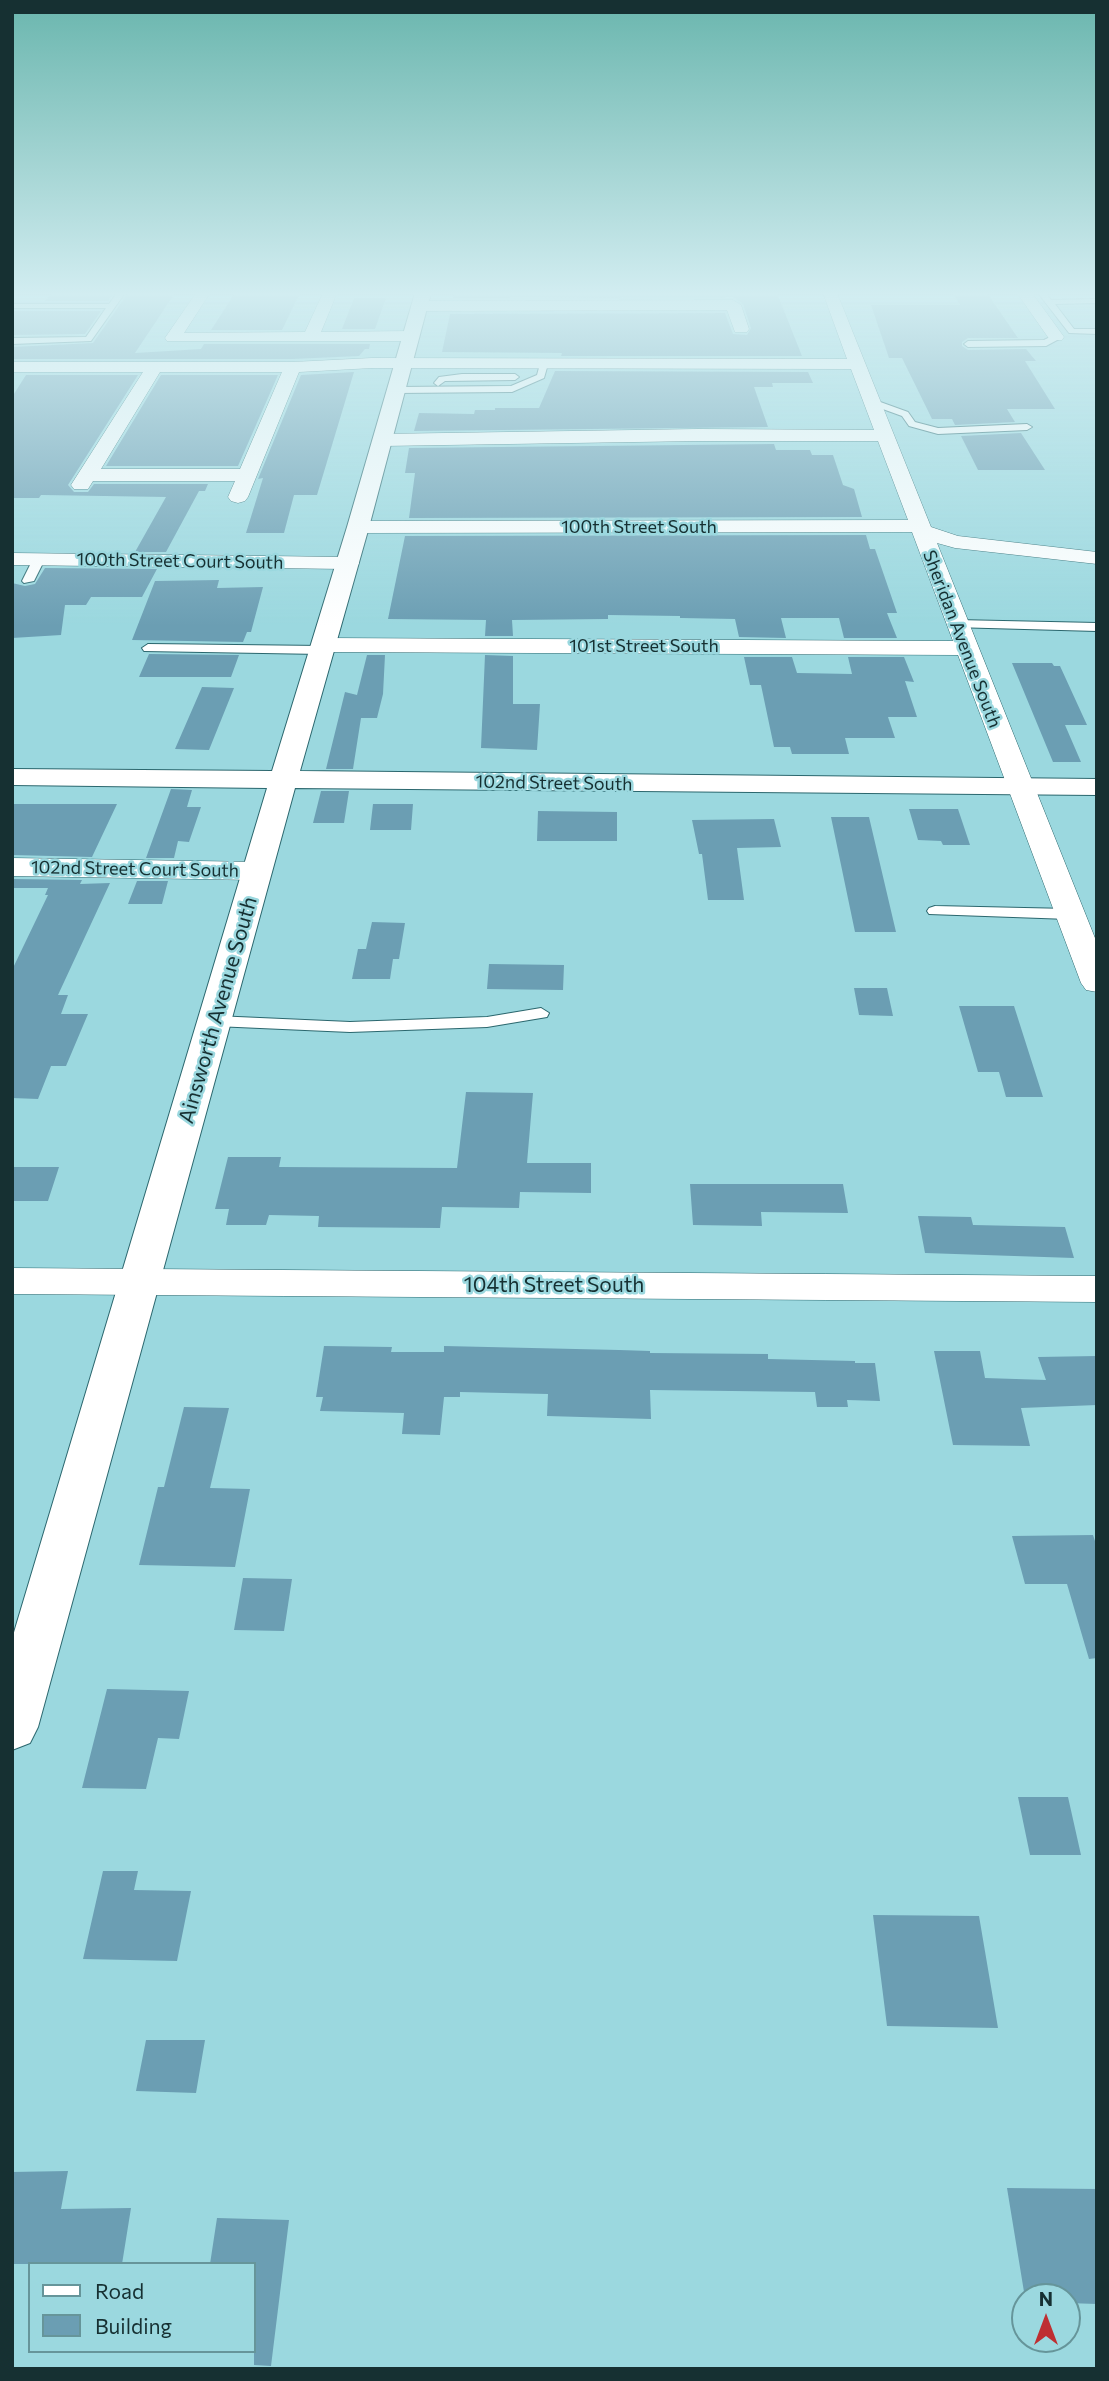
<!DOCTYPE html>
<html>
<head>
<meta charset="utf-8">
<style>
  body { margin:0 }
  #map { position:relative; width:1109px; height:2381px; overflow:hidden; background:#9bd8df; font-family:Commissioner,sans-serif }
  canvas { display:block }
  .frame { position:absolute; inset:0; border:14px solid #163032; pointer-events:none }
  .legend { position:absolute; left:28px; top:2262px; width:228px; height:91px; box-sizing:border-box; background:#9bd8df; border:2px solid #66959a; margin:0; padding:9px 12px; list-style:none; font-size:21px; color:#163032 }
  .legend li { display:flex; align-items:center; gap:14px; height:35px }
  .legend b { width:35px; border:2px solid #66959a }
  .north { position:absolute; left:1011px; top:2283px; width:70px; height:70px; box-sizing:border-box; background:#9bd8df; border:2px solid #66959a; border-radius:50%; rotate:0deg; font-size:19px; font-weight:700; line-height:28px; text-align:center; color:#163032 }
  .north::after { content:''; display:block; margin:auto; width:24px; height:32px; background:#be2f32; clip-path:polygon(50% 0,100% 100%,50% 72%,0 100%) }
</style>
</head>
<body>
<div id="map">
<canvas width="1109" height="2381"></canvas>
<div class="frame"></div>
<ul class="legend">
<li><b style="height:9px;background:#fff"></b>Road</li>
<li><b style="height:19px;background:#6b9eb3"></b>Building</li>
</ul>
<div class="north">N</div>
</div>
<script>
const ctx = document.querySelector('canvas').getContext('2d');
ctx.lineJoin = 'round';
function fill(path, color) { ctx.fillStyle = color; ctx.fill(path, 'evenodd'); }
const poly = rows => new Path2D(rows.map(r => 'M' + r).join(''));
function trace(path, color, width, dash) { ctx.strokeStyle = color; ctx.lineWidth = width; ctx.lineCap = dash ? 'butt' : 'round'; ctx.setLineDash(dash || []); ctx.stroke(path); }
function write(font, color, halo, rows, align = 'center') {
  ctx.font = font + ' Commissioner,sans-serif'; ctx.lineWidth = 5; ctx.setLineDash([]); ctx.textBaseline = 'middle'; ctx.strokeStyle = halo; ctx.fillStyle = color; for (const [text, x, y, turn = 0] of rows) {
    ctx.save(); ctx.translate(x, y); ctx.rotate((+turn || 0) * Math.PI / 180); ctx.textAlign = isNaN(turn) ? turn : align; if (halo) ctx.strokeText(text, 0, 0); ctx.fillText(text, 0, 0); ctx.restore();
  }
}
fill(poly([
  [52,293,114,293,108,301,45,301],
  [128,293,175,293,135,353,201,349,204,344,370,344,369,349,365,349,359,356,293,359,12,359,12,347,93,343],
  [235,293,300,293,282,330,211,330],
  [454,293,777,293,802,356,561,356,562,353,442,352,450,314,725,313,733,334,747,335,751,328,743,304,733,297,453,298],
  [953,293,987,293,1018,338,968,338,962,342,962,346,968,350,1026,349,1036,361,1025,361,1055,409,1007,409,1015,422,955,425,952,419,932,419,902,358,889,358,871,305,960,305],
  [354,298,386,298,375,329,342,329],
  [12,311,101,311,85,334,12,335],
  [555,371,808,372,813,383,772,383,773,387,754,387,768,427,414,431,419,413,474,414,475,410,495,410,495,408,539,408],
  [354,372,317,495,294,495,284,533,246,533,263,478,258,479,301,375],
  [26,375,138,375,68,485,74,492,88,492,94,484,208,484,205,491,199,491,166,552,135,552,166,497,41,495,39,498,12,498,12,397],
  [161,375,278,375,238,466,106,466],
  [1021,433,1045,470,978,470,961,436],
  [774,444,776,450,810,450,812,455,833,455,843,485,854,489,862,517,409,518,415,473,405,473,409,448],
  [866,535,870,549,875,549,897,613,887,613,897,638,844,638,839,618,781,618,786,638,739,637,735,619,680,618,680,616,608,615,608,619,512,620,513,636,485,636,486,620,388,619,405,536],
  [45,568,157,569,142,597,91,597,86,605,65,605,61,635,12,638,12,583,25,586,35,584],
  [219,580,217,588,263,587,251,632,247,632,243,642,132,640,155,581],
  [149,654,239,655,231,677,139,677],
  [367,655,385,655,383,694,377,718,361,718,353,769,326,769,345,692,357,695],
  [485,655,513,656,513,704,540,704,537,750,481,748],
  [744,657,792,657,797,673,852,674,848,657,904,657,914,682,905,681,917,717,888,717,895,738,845,738,849,754,792,754,790,747,774,747,761,685,750,685],
  [1012,663,1052,663,1054,666,1060,666,1087,725,1065,725,1081,762,1053,762],
  [202,687,234,688,209,750,175,749],
  [171,789,192,790,187,807,201,807,189,842,178,841,174,858,146,858],
  [321,791,349,791,344,823,313,823],
  [12,804,117,804,92,857,12,855],
  [373,804,413,804,411,830,370,830],
  [909,809,958,809,970,845,943,845,941,841,918,840],
  [538,811,617,812,617,841,537,841],
  [831,817,869,817,896,932,855,932],
  [774,819,781,847,737,848,744,900,708,900,702,854,699,854,692,820],
  [12,879,82,880,80,884,110,883,58,995,68,995,61,1014,88,1014,66,1066,51,1066,38,1099,12,1098,12,970,48,895,45,895,48,888,12,888],
  [137,881,168,881,162,904,128,904],
  [372,922,405,923,399,959,393,959,390,979,352,979,358,949,366,949],
  [489,964,564,965,563,990,487,989],
  [854,988,887,988,893,1016,859,1015],
  [959,1006,1014,1006,1043,1097,1006,1097,999,1072,978,1072],
  [466,1092,533,1093,527,1163,591,1163,591,1193,520,1192,519,1208,442,1207,440,1228,318,1227,319,1216,269,1215,266,1225,226,1225,229,1209,215,1209,228,1157,281,1157,279,1167,457,1168],
  [12,1167,59,1167,48,1201,12,1201],
  [690,1184,843,1184,848,1213,761,1212,762,1226,693,1225],
  [918,1216,971,1217,973,1225,1065,1227,1074,1258,925,1253],
  [324,1346,392,1347,391,1352,444,1352,444,1346,619,1350,650,1351,650,1353,768,1354,768,1359,855,1361,855,1363,875,1363,880,1401,847,1400,848,1407,817,1407,815,1392,650,1390,651,1419,547,1416,548,1394,460,1392,460,1397,444,1397,440,1435,402,1434,404,1413,320,1411,323,1397,316,1397],
  [934,1351,980,1351,985,1378,1046,1380,1038,1357,1097,1356,1097,1405,1021,1408,1030,1446,953,1445],
  [184,1407,229,1408,210,1488,250,1489,235,1567,139,1565,158,1487,164,1487],
  [1093,1535,1097,1547,1097,1658,1089,1659,1067,1584,1025,1584,1012,1536],
  [243,1578,292,1579,284,1631,234,1630],
  [107,1689,189,1691,179,1739,158,1738,146,1789,82,1788],
  [1018,1797,1068,1797,1081,1855,1030,1855],
  [103,1871,138,1871,134,1890,191,1891,177,1961,83,1959],
  [873,1915,979,1916,998,2028,887,2026],
  [146,2040,205,2040,196,2093,136,2091],
  [68,2171,61,2209,131,2208,122,2264,12,2264,12,2172],
  [1007,2188,1097,2189,1097,2304,1067,2303,1067,2297,1025,2298],
  [217,2218,289,2220,271,2366,254,2365,254,2264,210,2264]
]), '#6b9eb3');
const lane = poly([
  [117,293,125,293,91,341,12,344,12,338,86,337,106,308,12,308,12,304,109,304,117,293],
  [1038,293,1046,293,1051,300,1097,299,1097,303,1055,304,1074,329,1097,329,1097,334,1069,333,1038,293],
  [1056,334,1059,339,1046,346,968,347,964,344,968,341,1044,340,1056,334],
  [544,361,548,364,544,378,512,392,396,393,391,390,396,387,511,386,537,375,540,364,544,361],
  [462,374,515,374,519,377,515,380,445,381,438,386,434,383,439,377,462,374],
  [872,399,908,412,915,422,938,428,1027,424,1032,427,1027,430,938,434,909,426,902,416,869,404,869,400,872,399],
  [39,556,45,559,34,581,24,583,22,581,33,559,39,556],
  [956,620,1097,623,1097,631,952,627,952,621,956,620],
  [148,644,322,646,328,650,322,654,144,651,142,648,148,644],
  [935,906,1069,909,1077,914,1069,919,929,914,927,911,929,908,935,906],
  [541,1008,549,1013,547,1017,487,1027,350,1032,215,1026,206,1021,215,1016,350,1022,487,1017,541,1008]
]);
const street = poly([
  [196,293,210,293,184,333,305,332,323,293,337,293,321,332,411,331,419,336,411,341,167,341,165,338,196,293],
  [823,293,837,293,931,527,958,536,1097,552,1097,564,955,548,937,543,1097,943,1097,992,1086,990,1081,983,958,655,323,652,315,650,311,645,315,640,323,638,953,641,912,532,358,533,351,531,348,527,351,523,358,521,908,520,878,441,698,441,382,446,373,440,382,434,698,429,874,430,851,369,372,368,299,372,248,497,245,501,238,503,231,501,228,497,235,481,93,481,88,489,74,489,71,485,143,372,12,372,12,362,293,362,372,358,847,359,823,293],
  [160,372,282,372,240,469,101,469,160,372],
  [1017,293,1032,293,1064,337,1062,340,1050,340,1017,293],
  [733,300,741,305,749,329,747,332,735,332,727,310,419,311,411,306,419,301,733,300],
  [12,553,348,557,356,558,359,563,356,568,348,569,12,565,12,553],
  [12,858,258,862,268,865,272,871,268,877,258,880,12,876,12,858],
  [12,1268,1097,1276,1097,1302,12,1294,12,1268]
]);
const secondary = poly([
  [415,293,431,293,369,527,300,771,1097,779,1097,795,295,788,38,1727,30,1743,12,1750,12,1639,267,788,12,785,12,769,272,771,347,527,415,293]
]);
trace(lane, '#2b676e', 2);
trace(street, '#2b676e', 1);
trace(secondary, '#2b676e', 2);
fill(lane, '#fff');
fill(street, '#fff');
fill(secondary, '#fff');
const sky = ctx.createLinearGradient(0, 0, 0, 626);
sky.addColorStop(0, '#6ab6ae');
sky.addColorStop(0.47, '#d2edf1');
sky.addColorStop(1, '#d2edf100');
ctx.fillStyle = sky;
ctx.fillRect(0, 0, 1109, 626);
write('18px', '#163032', '#9bd8df', [
  ["100th Street South",639,527],
  ["100th Street Court South",180,561,1],
  ["Sheridan Avenue South",962,639,69],
  ["101st Street South",644,646],
  ["102nd Street South",554,783,1],
  ["102nd Street Court South",135,869,1]
]);
write('21px', '#163032', '#9bd8df', [
  ["Ainsworth Avenue South",218,1010,-74],
  ["104th Street South",554,1285]
]);
</script>
</body>
</html>
